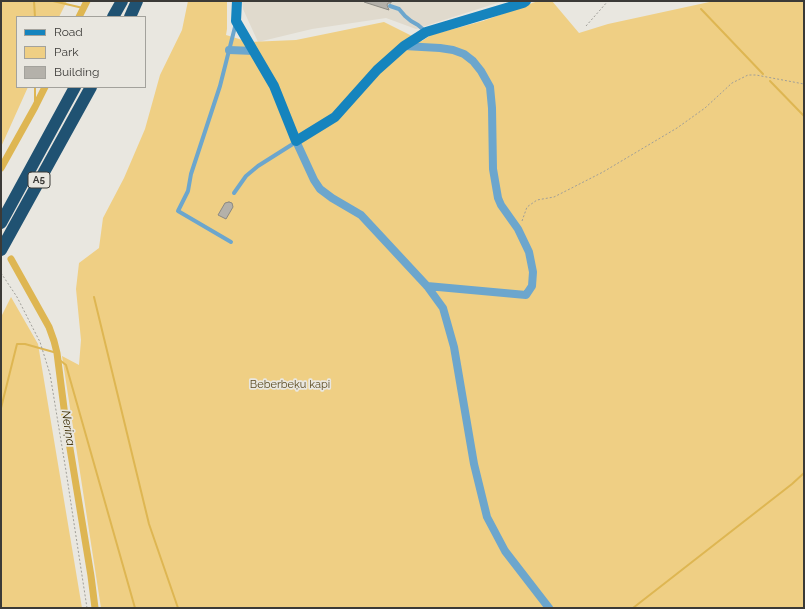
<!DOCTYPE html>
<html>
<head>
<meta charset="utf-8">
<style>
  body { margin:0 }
  #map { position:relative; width:805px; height:609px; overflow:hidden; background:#e9e7e0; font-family:Raleway,sans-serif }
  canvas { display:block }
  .frame { position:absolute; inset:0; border:2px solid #3b3a37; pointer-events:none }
  .legend { position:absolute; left:16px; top:16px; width:130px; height:72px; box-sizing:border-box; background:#e9e7e0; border:1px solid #a3a29c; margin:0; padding:5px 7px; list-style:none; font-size:12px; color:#3b3a37 }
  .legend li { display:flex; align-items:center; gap:8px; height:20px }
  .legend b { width:20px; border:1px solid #a3a29c }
</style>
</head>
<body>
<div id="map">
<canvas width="805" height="609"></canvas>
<div class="frame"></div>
<ul class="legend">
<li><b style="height:5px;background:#1584be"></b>Road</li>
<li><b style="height:11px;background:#efcf84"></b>Park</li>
<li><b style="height:11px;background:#b4b1aa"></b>Building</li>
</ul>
</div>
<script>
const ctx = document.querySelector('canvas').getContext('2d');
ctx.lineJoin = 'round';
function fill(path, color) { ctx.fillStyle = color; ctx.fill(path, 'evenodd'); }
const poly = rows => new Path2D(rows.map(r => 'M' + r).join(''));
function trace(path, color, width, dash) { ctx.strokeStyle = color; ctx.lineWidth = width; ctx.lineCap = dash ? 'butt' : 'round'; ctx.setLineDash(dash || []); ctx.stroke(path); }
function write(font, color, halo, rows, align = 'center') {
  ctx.font = font + ' Raleway,sans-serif'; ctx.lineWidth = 3.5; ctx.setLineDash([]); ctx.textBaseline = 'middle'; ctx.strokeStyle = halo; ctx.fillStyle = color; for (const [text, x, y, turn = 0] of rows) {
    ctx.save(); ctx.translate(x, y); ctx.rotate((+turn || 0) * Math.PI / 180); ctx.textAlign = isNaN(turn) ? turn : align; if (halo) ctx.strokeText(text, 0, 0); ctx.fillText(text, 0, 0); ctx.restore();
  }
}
fill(poly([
  [242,1,503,1,416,29,386,18,312,29,258,42,243,9]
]), '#e0dacd');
fill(poly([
  [1,1,67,1,59,17,17,17,17,87,28,87,1,147],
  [188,1,227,1,227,29,226,35,249,42,296,40,384,22,422,41,431,35,483,21,538,1,552,1,579,33,608,24,714,1,804,1,804,608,101,608,62,356,79,365,81,340,76,289,79,263,99,248,103,218,124,178,145,129,160,75,182,30],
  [11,297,38,344,82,608,1,608,1,317]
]), '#efcf84');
trace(poly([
  [34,1,35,17],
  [53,1,83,8],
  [701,9,763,74],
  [770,81,804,116],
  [35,107,35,87],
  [94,297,149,524,178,608],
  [57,358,66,365,135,608],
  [1,408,17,344,25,344,57,353],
  [633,608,792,484,804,473]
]), '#deb652', 2);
trace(poly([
  [79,17,87,1],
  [1,168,35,107,45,87],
  [11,259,49,327,54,341,57,353,66,424,91,576,95,608]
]), '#deb652', 7);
const building = poly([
  [364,1,391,1,391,3,388,3,387,5,389,10,364,2,364,1],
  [229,202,232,203,233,207,226,219,218,215,225,203,229,202]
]);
fill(building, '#b4b1aa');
trace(building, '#8b8982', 1);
trace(poly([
  [586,26,608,1],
  [522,221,527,207,537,200,554,197,603,172,677,128,705,108,732,83,748,75,756,75,804,84],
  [1,273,17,297,40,342,50,374,66,471,87,608]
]), '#9f9e98', 1, [2, 2]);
trace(poly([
  [390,6,399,9,405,16,411,21,418,25,426,32],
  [234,193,246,176,258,166,296,142],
  [231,242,178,211,188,191,191,174,220,86,236,23]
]), '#6ca6cd', 4);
trace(poly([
  [404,46,440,48,453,50,464,54,473,61,481,71,490,87,492,108,493,169,498,198,501,205,518,229,529,252,533,272,532,286,526,295,427,286],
  [229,50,254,51],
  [296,141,314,180,320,189,332,198,361,215,427,286,443,308,454,347,474,464,487,517,505,551,549,608]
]), '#6ca6cd', 8);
trace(poly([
  [237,1,236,21,274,86,296,141,335,117,377,70,404,46,426,32,523,3,526,1]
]), '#1584be', 10);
trace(poly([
  [113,17,122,1],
  [130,17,137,1],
  [1,223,75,87],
  [1,250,91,87]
]), '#205272', 12);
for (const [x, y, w] of [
  [39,180,22]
]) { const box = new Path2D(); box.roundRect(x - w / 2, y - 8, w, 16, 3); ctx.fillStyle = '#e9e7e0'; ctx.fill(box); trace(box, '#3b3a37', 1); }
write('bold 10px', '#3b3a37', null, [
  ["A5",39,180]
]);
write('11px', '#5b4b21', '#e9e7e0', [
  ["Beberbeķu kapi",290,385]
]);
write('italic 12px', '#3b2c00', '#e9e7e0', [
  ["Neriņa",68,428,81]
]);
</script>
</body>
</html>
